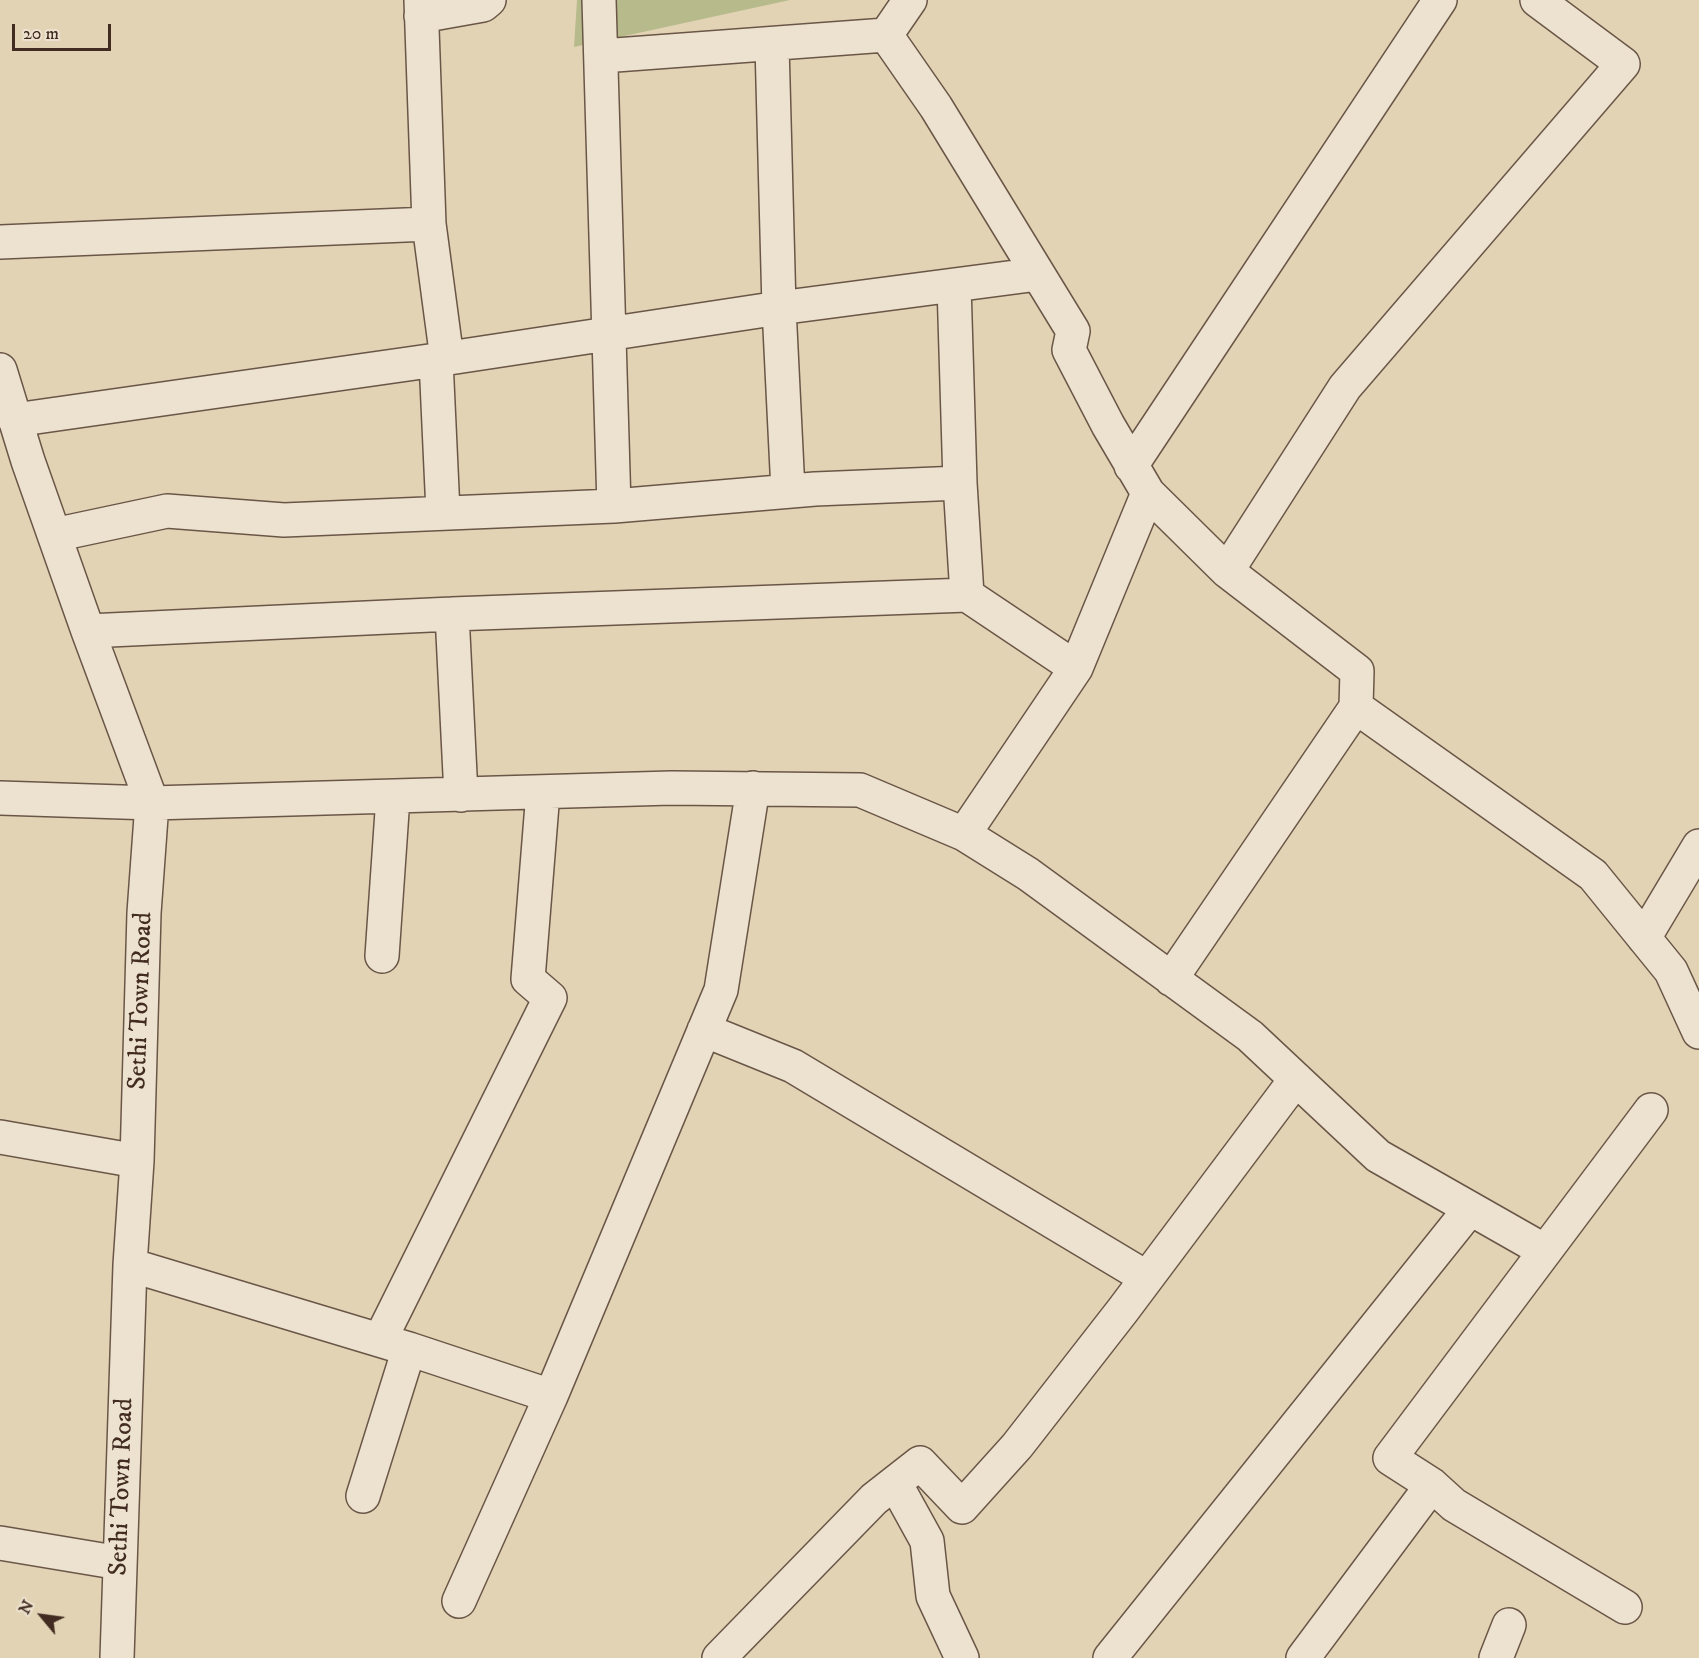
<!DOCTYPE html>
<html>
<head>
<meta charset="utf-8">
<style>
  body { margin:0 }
  #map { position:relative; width:1699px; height:1658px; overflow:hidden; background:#e2d3b5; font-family:"IM FELL DW Pica",serif }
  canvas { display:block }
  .north { position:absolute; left:12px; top:1586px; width:60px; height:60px; -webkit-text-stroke:4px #ece2cf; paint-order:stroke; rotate:299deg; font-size:16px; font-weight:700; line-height:24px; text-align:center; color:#422c22 }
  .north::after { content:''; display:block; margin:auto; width:21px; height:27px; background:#422c22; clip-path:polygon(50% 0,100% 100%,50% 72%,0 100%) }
  .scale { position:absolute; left:12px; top:24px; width:99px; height:27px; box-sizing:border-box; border:3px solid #422c22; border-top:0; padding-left:8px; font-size:18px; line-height:21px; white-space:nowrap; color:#422c22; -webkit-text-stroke:4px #ece2cf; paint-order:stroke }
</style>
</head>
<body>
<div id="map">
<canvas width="1699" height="1658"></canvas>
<div class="north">N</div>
<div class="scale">20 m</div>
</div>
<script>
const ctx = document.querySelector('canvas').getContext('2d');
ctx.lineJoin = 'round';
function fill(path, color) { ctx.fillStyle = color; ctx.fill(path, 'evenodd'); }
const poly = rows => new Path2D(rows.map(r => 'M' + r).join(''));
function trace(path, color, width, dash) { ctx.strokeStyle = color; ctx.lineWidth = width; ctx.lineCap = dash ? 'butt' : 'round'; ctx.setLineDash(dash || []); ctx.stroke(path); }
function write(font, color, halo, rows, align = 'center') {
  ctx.font = font + ' "IM FELL DW Pica",serif'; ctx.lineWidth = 4.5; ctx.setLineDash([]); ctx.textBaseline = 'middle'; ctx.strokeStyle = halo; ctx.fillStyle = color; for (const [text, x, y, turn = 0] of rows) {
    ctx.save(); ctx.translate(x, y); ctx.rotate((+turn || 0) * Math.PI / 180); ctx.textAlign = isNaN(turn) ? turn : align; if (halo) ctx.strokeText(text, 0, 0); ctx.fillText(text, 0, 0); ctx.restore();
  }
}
fill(poly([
  [577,0,790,0,574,47]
]), '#b7bb8b');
const minor = poly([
  [421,0,429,224,447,359],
  [599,0,614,506],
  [910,0,886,35,936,107,1073,331,1069,350,1108,425,1148,493,1076,668,964,834],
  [421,16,483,5,489,0],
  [772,45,779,308,788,491],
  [602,56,886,35],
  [0,242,429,224],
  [954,285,960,483,967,595,1076,668],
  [436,360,443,512],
  [0,370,28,461,88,631,152,803,144,913,137,1161,130,1265,117,1658],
  [15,420,436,360,779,308,1038,274],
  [1131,466,1440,0],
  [1148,493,1227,571,1357,671,1356,707,1171,979],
  [54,535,167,511,284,520,614,506,815,489,960,483],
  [1227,571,1345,387,1623,64,1537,0],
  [452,614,461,795],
  [88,631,452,614,967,595],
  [1356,707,1593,875,1671,971,1699,1032],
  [0,798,152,803,671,788,860,790,964,834,1028,874,1250,1036,1378,1156,1545,1251],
  [1644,938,1699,846],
  [382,956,393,797],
  [704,1030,793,1066,1147,1278],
  [0,1137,137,1161],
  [130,1265,409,1349,551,1396],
  [380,1340,550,998,528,979,543,792],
  [895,1483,927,1541,933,1596,962,1658],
  [363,1496,409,1349],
  [0,1543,120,1563],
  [459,1601,551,1396,721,990,753,788],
  [1625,1607,1454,1505,1432,1485,1390,1458,1651,1110],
  [719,1658,874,1499,920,1463,962,1507,1017,1446,1123,1310,1296,1079],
  [1110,1658,1470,1209],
  [1303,1658,1432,1485],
  [1496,1658,1509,1625]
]);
trace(minor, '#6a5647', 36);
trace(minor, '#ece2cf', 33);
write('26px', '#422c22', '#ece2cf', [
  ["Sethi Town Road",142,1001,-88],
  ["Sethi Town Road",123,1487,-88]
]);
</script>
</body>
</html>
